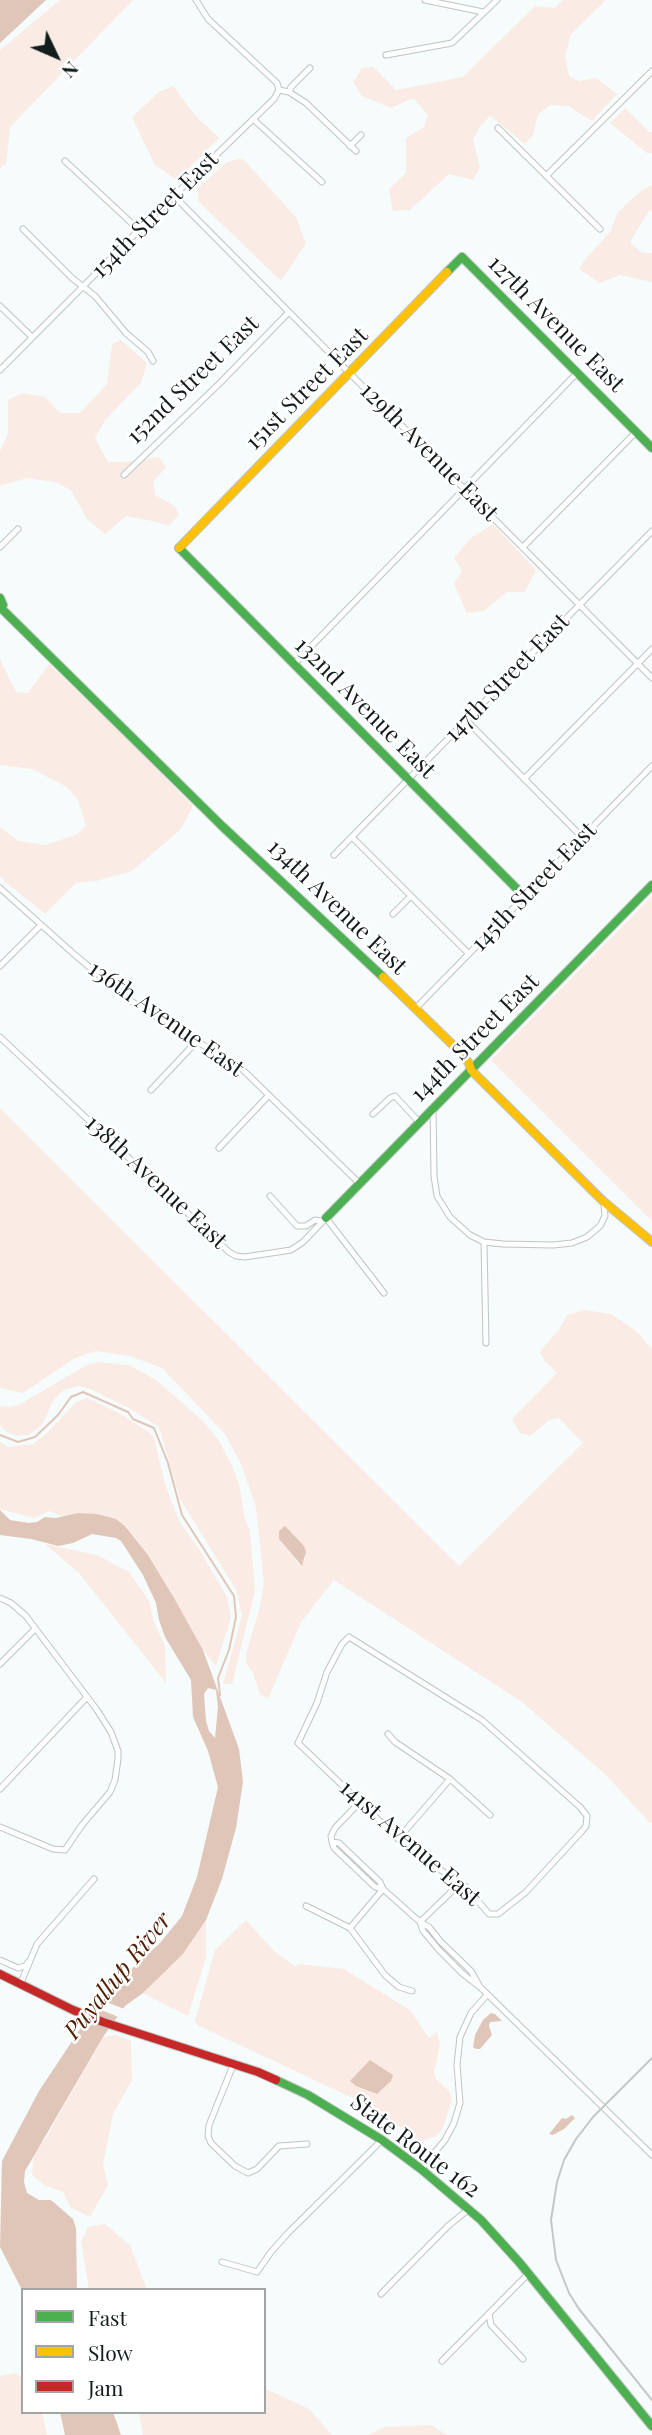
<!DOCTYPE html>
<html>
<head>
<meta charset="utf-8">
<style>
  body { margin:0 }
  #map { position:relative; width:652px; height:2435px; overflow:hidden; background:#f6fbfb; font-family:"Playfair Display",serif }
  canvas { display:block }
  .legend { position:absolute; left:21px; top:2288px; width:245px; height:126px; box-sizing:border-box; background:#fff; border:2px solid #a1a5a5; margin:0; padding:9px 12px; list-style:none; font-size:21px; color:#131d1e }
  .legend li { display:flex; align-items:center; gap:14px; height:35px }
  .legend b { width:35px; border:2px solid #a1a5a5 }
  .north { position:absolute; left:21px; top:21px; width:70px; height:70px; -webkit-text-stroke:5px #fff; paint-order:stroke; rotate:134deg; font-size:19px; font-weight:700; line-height:28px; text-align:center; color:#131d1e }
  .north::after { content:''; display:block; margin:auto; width:24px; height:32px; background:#131d1e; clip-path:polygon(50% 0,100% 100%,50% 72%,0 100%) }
</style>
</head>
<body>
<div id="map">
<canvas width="652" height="2435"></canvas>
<ul class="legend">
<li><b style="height:9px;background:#4caf50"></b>Fast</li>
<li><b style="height:9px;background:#ffc107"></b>Slow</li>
<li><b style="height:9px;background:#c62828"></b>Jam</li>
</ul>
<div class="north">N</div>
</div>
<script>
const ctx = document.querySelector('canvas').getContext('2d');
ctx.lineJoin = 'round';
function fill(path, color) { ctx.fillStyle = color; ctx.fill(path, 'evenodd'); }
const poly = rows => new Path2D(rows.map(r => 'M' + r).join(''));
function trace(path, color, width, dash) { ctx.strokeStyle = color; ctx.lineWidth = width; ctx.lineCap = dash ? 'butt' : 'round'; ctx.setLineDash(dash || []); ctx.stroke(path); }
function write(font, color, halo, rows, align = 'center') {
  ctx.font = font + ' "Playfair Display",serif'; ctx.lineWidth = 5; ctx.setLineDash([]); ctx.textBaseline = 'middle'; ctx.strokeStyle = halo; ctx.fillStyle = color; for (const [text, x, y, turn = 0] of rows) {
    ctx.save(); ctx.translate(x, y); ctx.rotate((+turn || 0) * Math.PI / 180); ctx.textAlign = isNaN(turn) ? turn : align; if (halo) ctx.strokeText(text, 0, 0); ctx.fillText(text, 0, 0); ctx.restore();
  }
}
fill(poly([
  [60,0,133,0,10,127,6,164,0,168,0,50],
  [563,0,606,0,571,34,565,56,569,76,579,81,596,78,617,94,592,121,568,106,551,105,538,114,533,135,525,144,490,116,480,126,473,140,480,167,473,180,449,174,410,210,393,211,389,189,406,173,406,138,424,127,428,115,413,98,391,108,362,96,353,82,362,68,373,67,396,90,463,77,535,6,555,8],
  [173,86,195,115,219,138,177,180,155,165,132,117,159,92],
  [625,108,649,132,652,132,652,153,647,153,610,123],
  [242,158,296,217,306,243,284,277,280,280,198,201,198,188,227,162],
  [652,185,652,209,648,212,630,242,642,253,652,253,652,282,620,275,600,283,579,269,587,257,610,232,618,212,641,191],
  [121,340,147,363,141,383,105,420,95,438,108,462,125,462,159,457,166,467,154,481,155,495,175,506,179,515,168,526,153,521,126,516,105,534,87,519,71,490,55,482,27,478,0,486,0,451,8,434,8,400,23,393,45,397,60,413,80,413,107,384,112,344],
  [493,524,536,570,525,592,507,592,484,611,467,613,454,584,462,571,454,558,471,538],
  [0,659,16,692,28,693,49,664,123,734,193,806,181,829,132,871,96,881,76,883,45,914,9,885,0,876,0,827,18,841,46,845,78,834,86,825,78,800,67,787,32,769,0,765],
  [652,896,652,1221,491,1060],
  [0,1108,459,1566,583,1443,559,1418,549,1420,530,1436,520,1433,512,1419,557,1373,544,1360,540,1352,547,1343,559,1330,567,1315,584,1310,611,1314,635,1330,652,1349,652,1823,649,1822,606,1775,522,1702,334,1580,301,1622,268,1699,260,1694,253,1673,246,1663,246,1653,260,1607,264,1583,256,1507,242,1466,225,1434,162,1368,130,1356,96,1351,75,1358,23,1393,0,1388],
  [279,1539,304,1546,305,1560,300,1565],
  [97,1362,129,1365,156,1380,203,1421,219,1441,231,1464,239,1484,245,1519,250,1530,255,1591,232,1684,223,1684,242,1616,238,1596,235,1588,180,1499,159,1427,129,1408,90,1389,79,1386,64,1390,54,1399,42,1425,28,1435,18,1436,8,1433,0,1425,0,1406,10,1407,19,1405,85,1366],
  [87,1398,119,1413,149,1432,154,1438,165,1484,180,1523,199,1549,227,1597,231,1617,216,1666,203,1650,148,1555,125,1525,116,1519,78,1513,63,1517,49,1511,34,1518,0,1509,0,1442,8,1447,33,1444,47,1433,76,1402],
  [45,1544,97,1555,129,1572,149,1601,154,1622,165,1646,166,1683,79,1573],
  [206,1920,206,1957,188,2016,143,1993,183,1954],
  [246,1920,273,1950,296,1967,298,1964,344,1969,410,2010,429,2038,437,2032,440,2045,434,2072,436,2079,449,2091,452,2099,443,2128,436,2136,423,2141,418,2140,374,2108,197,2025,195,2021,215,1950],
  [115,2035,131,2041,132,2080,113,2114,103,2164,108,2185,90,2217,70,2207,63,2192,44,2185,32,2175,34,2153,47,2136,103,2037],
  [105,2224,130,2245,147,2290,89,2290,81,2241,88,2227],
  [15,2373,23,2379,23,2412,42,2412,47,2435,0,2435,0,2376],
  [264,2388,309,2409,332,2435,143,2435,139,2412,264,2412],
  [432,2425,447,2435,368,2435,384,2427]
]), '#faece4');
fill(poly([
  [0,0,46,0,0,43],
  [0,1510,10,1520,29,1523,37,1522,45,1517,56,1518,78,1513,97,1514,116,1519,125,1526,148,1555,174,1598,203,1650,239,1749,243,1782,236,1828,222,1879,206,1920,183,1954,143,1993,125,2006,103,2037,25,2171,24,2182,27,2193,39,2200,51,2200,73,2219,76,2228,77,2290,23,2290,23,2292,0,2247,2,2161,39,2091,102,1996,160,1943,182,1916,197,1877,218,1787,208,1751,193,1717,191,1680,165,1637,159,1620,156,1603,143,1575,121,1541,116,1538,92,1534,73,1543,58,1546,31,1539,0,1535],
  [208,1688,216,1690,218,1707,215,1738,209,1731,206,1721,204,1694],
  [285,1526,304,1546,306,1552,302,1566,279,1539,279,1531],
  [491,2013,495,2014,502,2021,490,2022,489,2026,492,2035,480,2049,476,2049,473,2047,475,2035,483,2020],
  [370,2060,393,2075,391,2081,377,2094,356,2086,350,2081],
  [572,2115,575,2118,564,2129,553,2135,549,2134,562,2118,566,2119],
  [60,2412,113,2412,121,2435,65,2435]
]), '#e0c6b9');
fill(poly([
  [96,1998,127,2010,121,2018,91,2006]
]), '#f6fbfb');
trace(poly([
  [0,1435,18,1442,35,1437,58,1415,71,1397,83,1392,128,1412,133,1419,154,1428,168,1463,182,1515,234,1596,236,1617,229,1650,218,1678,220,1695]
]), '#e0c6b9', 2);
const street = poly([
  [196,0,208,19,277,83,279,90],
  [425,0,483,12],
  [386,55,452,43,497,0],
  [289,92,291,87,310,68],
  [253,119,322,182],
  [498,128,600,229],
  [350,146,361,135],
  [65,161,139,230],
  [546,176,652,71],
  [175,197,652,678],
  [23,229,72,278,95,296,126,333,148,352,153,361],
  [0,306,32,337],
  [0,370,152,217,274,99,279,90,289,92,306,103,356,151],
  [124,475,221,382,289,312],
  [0,547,18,529],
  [523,547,636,432],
  [294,664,577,373],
  [466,720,582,837],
  [524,779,652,649],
  [352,837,469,954],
  [334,855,652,531],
  [0,888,75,955,129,1000,241,1068,359,1183],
  [393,914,411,896],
  [0,966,41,925],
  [416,1008,652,766],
  [0,1037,229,1252,236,1256,245,1257,291,1250,303,1242,326,1218,384,1293],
  [151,1090,198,1040],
  [433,1108,434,1176,437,1196,450,1217,470,1235,484,1242,503,1244,553,1245,572,1243,587,1237,600,1226,605,1216,604,1204],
  [373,1114,390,1098,395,1096,419,1122],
  [219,1148,269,1095],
  [270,1196,297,1226,306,1226,315,1220,322,1221],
  [484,1242,486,1343],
  [0,1598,11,1603,26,1616,97,1710,111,1732,118,1751,118,1759,115,1780,110,1792,82,1825,65,1850,53,1849,0,1827],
  [349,1637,482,1720,580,1807,587,1816,586,1826,582,1831,526,1892,498,1914,489,1914,465,1886,410,1850,298,1743,317,1703,327,1672,342,1644,349,1637],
  [0,1664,35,1629],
  [388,1734,395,1742,450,1779,490,1815],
  [0,1789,87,1697],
  [360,1802,335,1828,331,1836,332,1842,334,1848,375,1887,383,1889,420,1922,450,1893,458,1881],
  [398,1839,450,1779],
  [332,1842,339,1843,380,1882,383,1889],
  [306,1906,350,1928,385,1975,399,1987,412,1991],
  [350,1928,383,1889],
  [0,1960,18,1968,25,1966,28,1962],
  [20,1985,37,1944,94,1879],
  [480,1987,471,1971,440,1941,429,1927,420,1922,423,1931,439,1950,463,1974,480,1987,652,2155],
  [234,2063,209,2125,208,2136,211,2143,235,2166,248,2173,257,2169,279,2146,307,2144],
  [421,2169,445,2140,454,2123,460,2103,457,2065,460,2037,471,2013,487,1995],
  [222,2262,257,2272,271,2252,288,2233,382,2140],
  [381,2294,448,2226,469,2209],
  [489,2314,491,2325,523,2359],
  [442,2361,528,2274]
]);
const fast = poly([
  [447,272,462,257,652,448],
  [179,548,524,896],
  [0,598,3,605,1,608,222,826,383,977],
  [326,1218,652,885],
  [276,2080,308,2095,382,2140,421,2169,481,2220,519,2262,652,2426]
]);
const slow = poly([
  [179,548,447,272],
  [383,977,456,1048,469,1063,471,1070,603,1201,652,1242]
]);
const jam = poly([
  [0,1974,73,2010,103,2022,258,2072,276,2080]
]);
trace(street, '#bdc5c5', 7);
trace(fast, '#bdc5c5', 10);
trace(slow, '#bdc5c5', 10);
trace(jam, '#bdc5c5', 10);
trace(street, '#fefefe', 5);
trace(fast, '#4caf50', 8);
trace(slow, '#ffc107', 8);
trace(jam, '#c62828', 8);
trace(poly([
  [652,2058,593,2117,576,2139,564,2160,557,2182,551,2220,556,2260,569,2293,579,2309,652,2400]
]), '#c5c7c7', 2);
write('23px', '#131d1e', '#fff', [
  ["154th Street East",155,215,-45],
  ["127th Avenue East",556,324,45],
  ["152nd Street East",193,380,-44],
  ["151st Street East",307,389,-45],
  ["129th Avenue East",429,452,45],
  ["147th Street East",507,678,-46],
  ["132nd Avenue East",365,708,45],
  ["145th Street East",534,887,-46],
  ["134th Avenue East",337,907,44],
  ["136th Avenue East",166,1019,35],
  ["144th Street East",475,1038,-45],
  ["138th Avenue East",156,1182,43],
  ["141st Avenue East",410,1843,41],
  ["State Route 162",415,2146,37]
]);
write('italic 24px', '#511f03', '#fff', [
  ["Puyallup River",118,1976,-51]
]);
</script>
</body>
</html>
